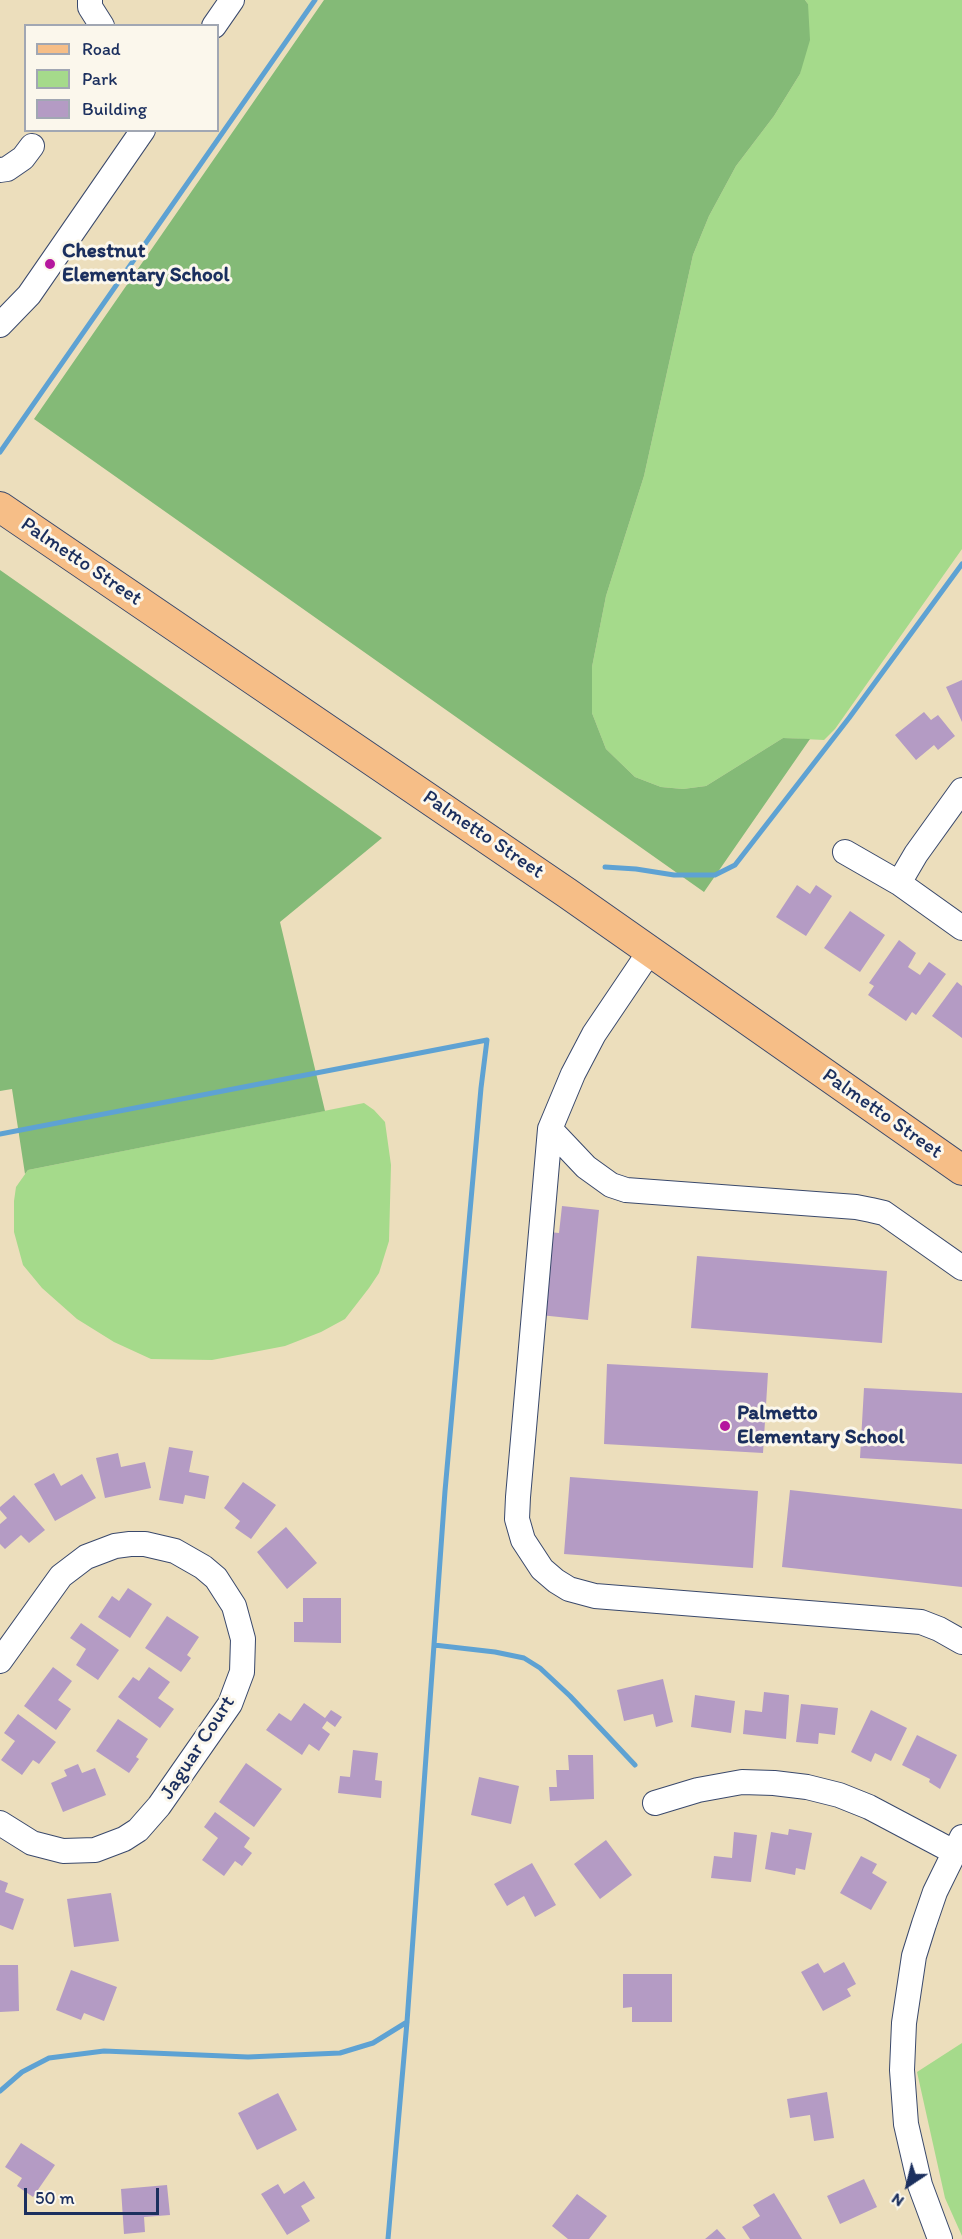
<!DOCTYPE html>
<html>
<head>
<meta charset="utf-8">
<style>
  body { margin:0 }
  #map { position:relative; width:962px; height:2239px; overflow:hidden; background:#ecdebc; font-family:Itim,sans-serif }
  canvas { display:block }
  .legend { position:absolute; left:24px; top:24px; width:195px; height:108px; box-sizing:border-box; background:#fbf7ec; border:2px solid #a1a7b3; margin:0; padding:8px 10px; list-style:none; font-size:18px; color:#1b2f5e }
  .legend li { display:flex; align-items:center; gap:12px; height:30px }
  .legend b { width:30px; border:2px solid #a1a7b3 }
  .north { position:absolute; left:878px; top:2155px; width:60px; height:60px; -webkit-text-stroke:4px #fbf7ec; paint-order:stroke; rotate:215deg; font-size:16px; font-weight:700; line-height:24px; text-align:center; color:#1b2f5e }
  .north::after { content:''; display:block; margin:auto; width:21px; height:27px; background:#1b2f5e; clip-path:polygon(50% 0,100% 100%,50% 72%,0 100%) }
  .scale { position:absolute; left:24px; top:2188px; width:135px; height:27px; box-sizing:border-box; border:3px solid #1b2f5e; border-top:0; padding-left:8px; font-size:18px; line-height:21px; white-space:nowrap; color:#1b2f5e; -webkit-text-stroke:4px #fbf7ec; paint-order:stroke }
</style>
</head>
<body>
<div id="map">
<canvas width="962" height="2239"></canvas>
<ul class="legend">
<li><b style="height:8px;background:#f6be87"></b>Road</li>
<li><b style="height:16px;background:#a5da8b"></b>Park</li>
<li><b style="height:16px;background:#b49bc4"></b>Building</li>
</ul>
<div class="north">N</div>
<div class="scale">50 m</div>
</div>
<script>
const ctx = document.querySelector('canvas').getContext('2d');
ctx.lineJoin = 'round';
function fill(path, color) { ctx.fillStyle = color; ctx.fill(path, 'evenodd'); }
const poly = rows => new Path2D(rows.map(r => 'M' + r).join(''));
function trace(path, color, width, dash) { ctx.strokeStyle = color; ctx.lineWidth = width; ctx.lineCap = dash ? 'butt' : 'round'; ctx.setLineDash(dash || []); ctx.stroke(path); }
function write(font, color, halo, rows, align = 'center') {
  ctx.font = font + ' Itim,sans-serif'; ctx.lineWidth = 6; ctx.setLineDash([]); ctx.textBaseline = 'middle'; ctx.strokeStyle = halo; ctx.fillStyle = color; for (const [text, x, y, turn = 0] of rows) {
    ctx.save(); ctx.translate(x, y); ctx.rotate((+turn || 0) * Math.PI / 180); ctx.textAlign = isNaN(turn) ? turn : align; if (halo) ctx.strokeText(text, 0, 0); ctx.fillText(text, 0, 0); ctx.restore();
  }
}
fill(poly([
  [805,0,962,0,962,549,835,729,824,740,783,738,706,786,683,789,661,787,635,777,606,749,592,713,592,667,606,596,644,476,693,255,709,216,736,166,774,116,800,74,808,4],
  [364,1103,374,1110,385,1122,391,1165,389,1241,379,1273,369,1288,345,1319,321,1332,285,1346,212,1360,151,1359,114,1342,77,1319,42,1288,23,1265,14,1232,14,1201,16,1187,28,1170],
  [962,2043,962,2236,945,2198,917,2072]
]), '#a5da8b');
fill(poly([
  [324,0,805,0,808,4,810,40,800,74,774,116,736,166,709,216,693,255,644,476,606,596,592,667,592,713,606,749,635,777,661,787,683,789,706,786,783,738,810,739,704,892,34,419],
  [0,570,382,838,280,922,325,1111,28,1170,25,1174,12,1089,0,1091]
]), '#84ba77');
trace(poly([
  [0,452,315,0],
  [605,867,636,869,674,875,715,875,735,865,849,718,962,564],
  [0,1134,487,1040,481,1088,445,1491,407,2022,388,2239],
  [434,1645,495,1652,524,1658,540,1668,570,1696,635,1765],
  [0,2091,22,2072,49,2058,104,2051,248,2057,340,2053,373,2043,407,2022]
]), '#5ea2d3', 5);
fill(poly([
  [962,680,962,722,946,687],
  [924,712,931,720,938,715,955,736,938,750,934,745,916,760,895,735],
  [797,885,810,894,816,885,832,896,806,936,776,917],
  [850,911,885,935,860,972,824,948],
  [899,940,916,953,908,967,920,975,929,962,946,974,916,1015,912,1012,906,1021,868,995,874,986,869,983],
  [957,982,962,986,962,1038,932,1016],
  [562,1206,599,1210,588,1320,540,1315,549,1232,559,1233],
  [697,1256,887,1271,882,1343,691,1328],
  [607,1364,768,1373,763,1453,604,1444],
  [864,1388,962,1393,962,1464,860,1458],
  [169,1447,193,1451,189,1472,209,1476,205,1499,185,1495,183,1504,159,1500],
  [118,1453,121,1467,145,1462,151,1488,105,1498,96,1458],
  [54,1473,61,1486,82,1474,96,1498,55,1521,34,1484],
  [570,1477,758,1491,753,1568,564,1554],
  [243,1482,276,1505,251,1539,235,1528,240,1521,224,1508],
  [790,1490,962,1509,962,1587,782,1567],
  [14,1495,45,1530,29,1543,21,1535,5,1549,0,1544,0,1524,7,1518,0,1510,0,1507],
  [286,1527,317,1563,287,1589,257,1552],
  [128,1588,152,1604,130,1638,98,1617,112,1596,119,1601],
  [303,1598,341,1598,341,1643,294,1642,294,1622,303,1622],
  [167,1616,199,1637,187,1655,191,1658,181,1672,145,1648],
  [81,1623,119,1650,98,1680,76,1665,86,1649,70,1638],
  [53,1667,72,1681,58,1700,71,1709,56,1730,24,1706],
  [149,1667,170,1682,158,1698,174,1709,160,1728,118,1697,133,1677,139,1681],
  [663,1679,673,1722,656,1727,653,1714,624,1721,617,1690],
  [764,1692,789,1695,786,1739,743,1734,745,1710,762,1712],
  [695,1695,735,1701,731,1733,691,1727],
  [304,1703,325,1718,331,1710,342,1717,335,1727,327,1721,322,1728,330,1734,319,1751,309,1744,302,1755,266,1730,279,1713,291,1721],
  [801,1704,838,1708,835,1735,819,1733,818,1744,796,1742],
  [871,1710,907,1728,891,1761,875,1753,871,1762,851,1752],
  [18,1714,56,1742,39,1764,33,1760,22,1775,1,1760,15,1741,4,1733],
  [118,1719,148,1739,136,1757,139,1759,129,1773,96,1751],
  [917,1735,957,1755,940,1789,929,1782,930,1779,902,1765],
  [353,1750,378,1753,375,1780,382,1781,381,1798,338,1793,340,1776,350,1777],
  [568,1755,593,1755,594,1799,550,1801,549,1787,557,1787,556,1770,569,1770],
  [246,1763,282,1789,254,1827,219,1802],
  [78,1764,82,1773,95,1768,106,1795,63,1812,51,1783,67,1776,64,1770],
  [479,1777,519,1786,511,1824,471,1815],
  [215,1812,250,1838,244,1847,252,1853,242,1866,235,1861,224,1876,202,1860,218,1838,204,1827],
  [789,1829,812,1833,805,1870,796,1868,795,1875,765,1869,771,1832,788,1835],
  [734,1832,757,1835,751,1882,711,1878,714,1856,732,1858],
  [606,1840,632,1875,600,1899,574,1864],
  [861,1856,877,1864,872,1873,887,1882,871,1910,840,1893],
  [532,1863,556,1905,535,1917,524,1896,507,1906,494,1884],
  [0,1880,8,1883,5,1892,24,1899,13,1930,0,1925],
  [111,1893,119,1941,74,1947,67,1899],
  [844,1962,856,1984,847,1989,851,1996,823,2011,801,1972,818,1963,824,1973],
  [0,1965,18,1965,19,2011,0,2012],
  [71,1970,117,1987,104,2021,84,2013,81,2020,56,2010],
  [623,1974,672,1974,672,2022,632,2022,632,2007,623,2008],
  [827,2092,834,2138,814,2141,810,2115,790,2118,787,2099],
  [278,2093,297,2130,257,2150,238,2113],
  [21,2143,55,2165,33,2197,17,2186,22,2178,5,2167],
  [864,2179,877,2207,840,2224,827,2196],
  [304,2181,315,2198,301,2206,310,2221,287,2235,261,2194,278,2184,284,2194],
  [167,2185,170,2215,144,2217,145,2232,124,2234,121,2189],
  [774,2193,802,2239,750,2239,742,2227,760,2216,753,2205],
  [577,2194,607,2216,589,2239,568,2239,552,2226],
  [717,2229,726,2239,705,2239]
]), '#b49bc4');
const minor = poly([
  [90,0,90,7,102,26],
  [214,26,232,0],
  [0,170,7,169,23,158,32,146],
  [0,325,29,295,143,130],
  [845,852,899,883,962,928],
  [899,883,916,854,962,790],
  [650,951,594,1034,573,1074,550,1129,518,1497,517,1519,523,1540,542,1569,556,1581,569,1589,595,1596,921,1622,939,1629,962,1642],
  [550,1129,586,1167,611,1185,626,1190,856,1207,871,1210,884,1213,962,1268],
  [0,1661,61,1576,86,1557,115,1546,130,1544,145,1544,175,1551,203,1567,216,1578,234,1606,243,1639,242,1672,230,1704,159,1806,138,1830,124,1839,95,1850,63,1851,32,1843,0,1823],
  [655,1803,698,1790,742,1782,774,1783,807,1787,839,1795,869,1807,954,1852],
  [940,2239,920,2185,906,2124,902,2070,904,2023,914,1956,924,1924,935,1892,962,1837]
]);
const major = poly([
  [0,507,567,893,962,1170]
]);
trace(minor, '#3a496c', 26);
trace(major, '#3a496c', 32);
trace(minor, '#fff', 24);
trace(major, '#f6be87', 30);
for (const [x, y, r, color] of [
  [50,264,6,"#b5179e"],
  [725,1426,6,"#b5179e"]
]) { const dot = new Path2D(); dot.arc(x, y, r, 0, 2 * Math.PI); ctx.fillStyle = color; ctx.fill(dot); trace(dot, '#fbf7ec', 2); }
write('bold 21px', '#1b2f5e', '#fbf7ec', [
  ["Chestnut",62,252],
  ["Elementary School",62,276],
  ["Palmetto",737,1414],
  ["Elementary School",737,1438]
], 'left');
write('21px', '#1b2f5e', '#fbf7ec', [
  ["Palmetto Street",81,562,34],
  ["Palmetto Street",483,835,34],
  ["Palmetto Street",882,1114,35],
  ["Jaguar Court",198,1748,-57]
]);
</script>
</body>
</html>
